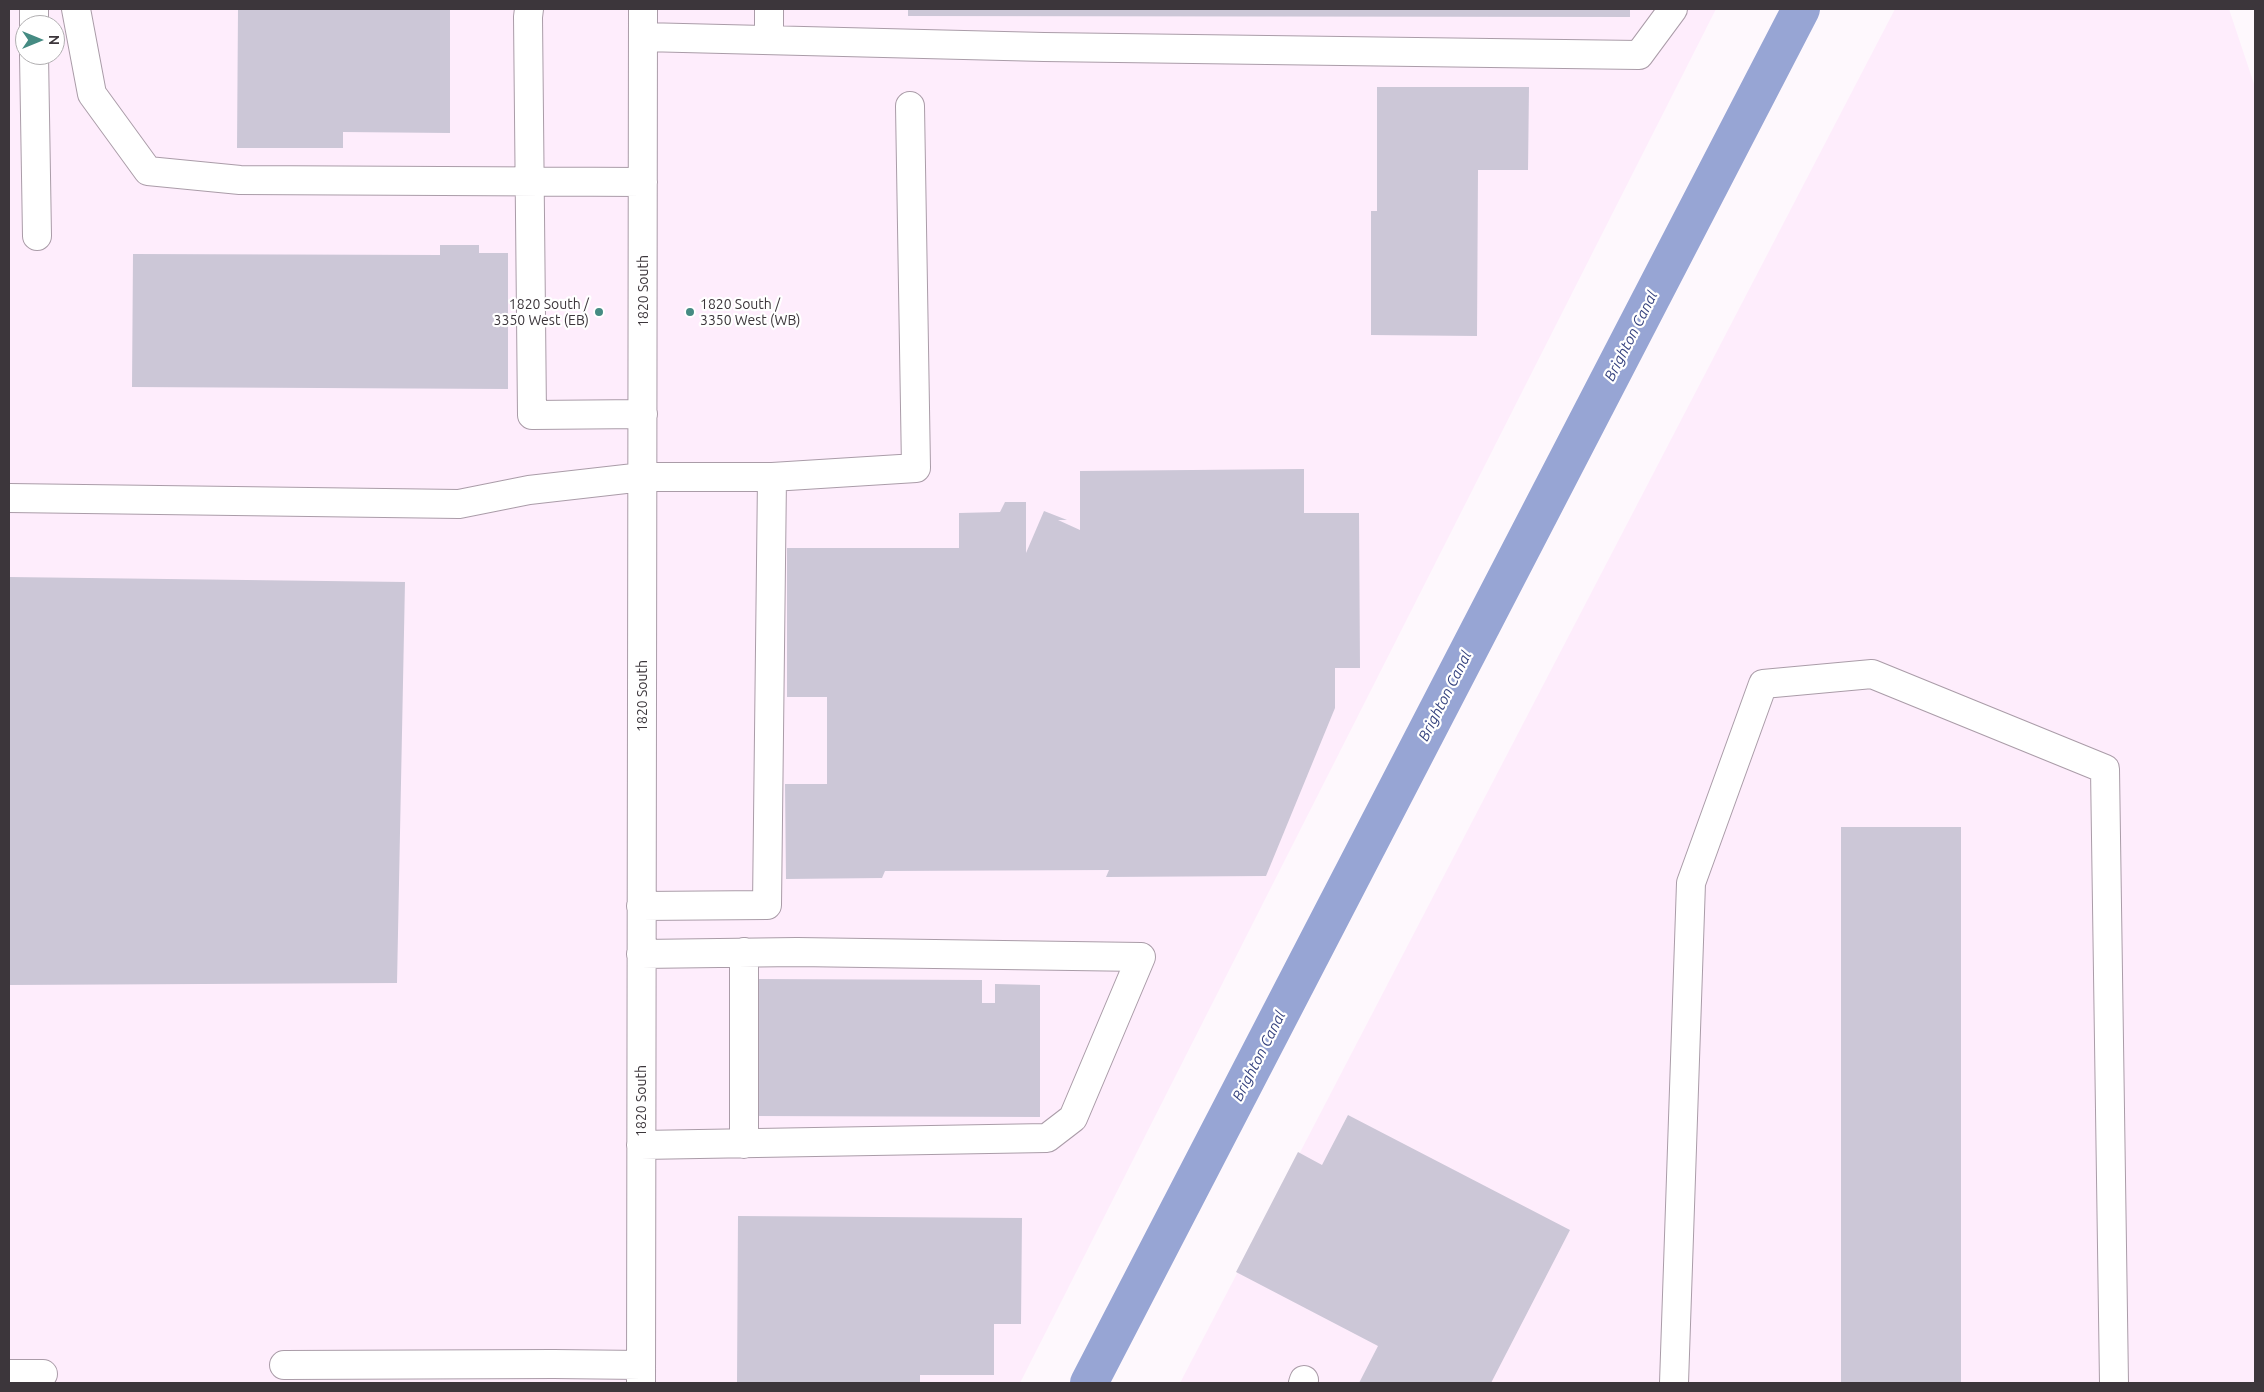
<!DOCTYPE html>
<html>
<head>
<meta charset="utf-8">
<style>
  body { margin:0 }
  #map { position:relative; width:2264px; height:1392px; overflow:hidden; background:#fef8fd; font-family:Ubuntu,sans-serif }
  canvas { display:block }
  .frame { position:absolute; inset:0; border:10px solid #3c363b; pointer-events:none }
  .north { position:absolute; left:15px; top:15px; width:50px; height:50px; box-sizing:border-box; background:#fff; border:1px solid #b1afb1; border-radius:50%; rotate:90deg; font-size:14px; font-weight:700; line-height:20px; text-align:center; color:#3c363b }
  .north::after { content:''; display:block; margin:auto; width:18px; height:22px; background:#458b83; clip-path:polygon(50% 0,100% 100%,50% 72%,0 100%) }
</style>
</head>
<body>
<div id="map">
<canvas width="2264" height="1392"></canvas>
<div class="frame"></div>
<div class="north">N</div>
</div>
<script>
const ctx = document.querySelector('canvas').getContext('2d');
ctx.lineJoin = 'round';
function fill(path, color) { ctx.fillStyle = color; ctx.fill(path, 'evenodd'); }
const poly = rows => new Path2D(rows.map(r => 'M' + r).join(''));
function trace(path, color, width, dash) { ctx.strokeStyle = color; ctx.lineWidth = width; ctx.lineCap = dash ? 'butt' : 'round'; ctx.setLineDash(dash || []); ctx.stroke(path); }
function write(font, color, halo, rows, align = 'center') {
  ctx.font = font + ' Ubuntu,sans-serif'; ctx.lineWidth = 4.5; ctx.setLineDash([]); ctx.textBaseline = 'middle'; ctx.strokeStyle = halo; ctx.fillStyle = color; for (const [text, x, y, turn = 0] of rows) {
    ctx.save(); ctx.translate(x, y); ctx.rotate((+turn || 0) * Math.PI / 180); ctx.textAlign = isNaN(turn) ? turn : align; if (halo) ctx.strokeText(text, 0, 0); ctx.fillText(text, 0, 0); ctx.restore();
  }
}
fill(poly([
  [9,9,1716,9,1020,1383,9,1383],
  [25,25,55,25,55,55,25,55],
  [1895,9,2229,9,2255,87,2255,1383,1180,1383]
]), '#feedfc');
trace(poly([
  [1089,1383,1801,9]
]), '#97a5d4', 38);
fill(poly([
  [238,9,450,9,450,133,343,132,343,148,237,148],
  [908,9,1630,9,1630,17,908,16],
  [1377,87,1529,87,1528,170,1478,170,1477,336,1371,335,1371,211,1377,211],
  [440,245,479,245,479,253,508,253,508,389,132,387,133,254,440,255],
  [1304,469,1304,513,1359,513,1360,668,1335,668,1335,708,1266,876,1106,877,1109,870,885,871,882,878,786,879,785,784,827,784,827,697,787,697,787,548,959,548,959,513,1000,512,1005,502,1026,502,1026,553,1044,511,1067,520,1058,520,1080,530,1080,471],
  [9,577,405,582,397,983,9,985],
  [1841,827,1961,827,1961,1383,1841,1383],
  [757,979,982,980,982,1003,995,1003,995,984,1040,985,1040,1117,756,1116],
  [1348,1115,1570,1230,1491,1383,1359,1383,1378,1346,1236,1272,1298,1152,1322,1165],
  [738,1216,1022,1218,1021,1324,994,1324,994,1375,920,1375,920,1383,737,1383]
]), '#ccc7d7');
const minor = poly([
  [34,9,34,25],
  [76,9,92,94,148,171,240,180,643,182],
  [529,9,528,17,532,415,643,414],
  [769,9,769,40],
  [643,37,1044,47,1639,55,1673,9],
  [34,55,37,236],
  [772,477,916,468,910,106],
  [9,498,459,504,529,490,643,477,772,477,767,905,641,906],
  [641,954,797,952,1141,957,1073,1118,1047,1138,641,1145],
  [744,1144,744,952],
  [284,1365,554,1364,641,1365],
  [9,1374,43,1374],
  [641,1383,643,9],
  [1303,1383,1304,1380],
  [1674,1383,1691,883,1763,684,1872,674,2105,769,2114,1383]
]);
trace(minor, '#aa9ca8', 30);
trace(minor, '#fff', 28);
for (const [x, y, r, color] of [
  [599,312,5,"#458b83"],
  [690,312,5,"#458b83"]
]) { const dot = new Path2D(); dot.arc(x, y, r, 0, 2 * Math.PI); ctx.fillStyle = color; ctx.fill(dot); trace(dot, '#fff', 2); }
write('14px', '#3c363b', '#fff', [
  ["1820 South",643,291,-90],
  ["1820 South",642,696,-90],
  ["1820 South",641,1101,-90]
]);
write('14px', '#3c363b', '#fff', [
  ["1820 South /",589,304],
  ["3350 West (EB)",589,320],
  ["1820 South /",700,304,"left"],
  ["3350 West (WB)",700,320,"left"]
], 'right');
write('italic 15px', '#36437f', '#fff', [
  ["Brighton Canal",1631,336,-63],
  ["Brighton Canal",1445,696,-63],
  ["Brighton Canal",1259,1056,-63]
]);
</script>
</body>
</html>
